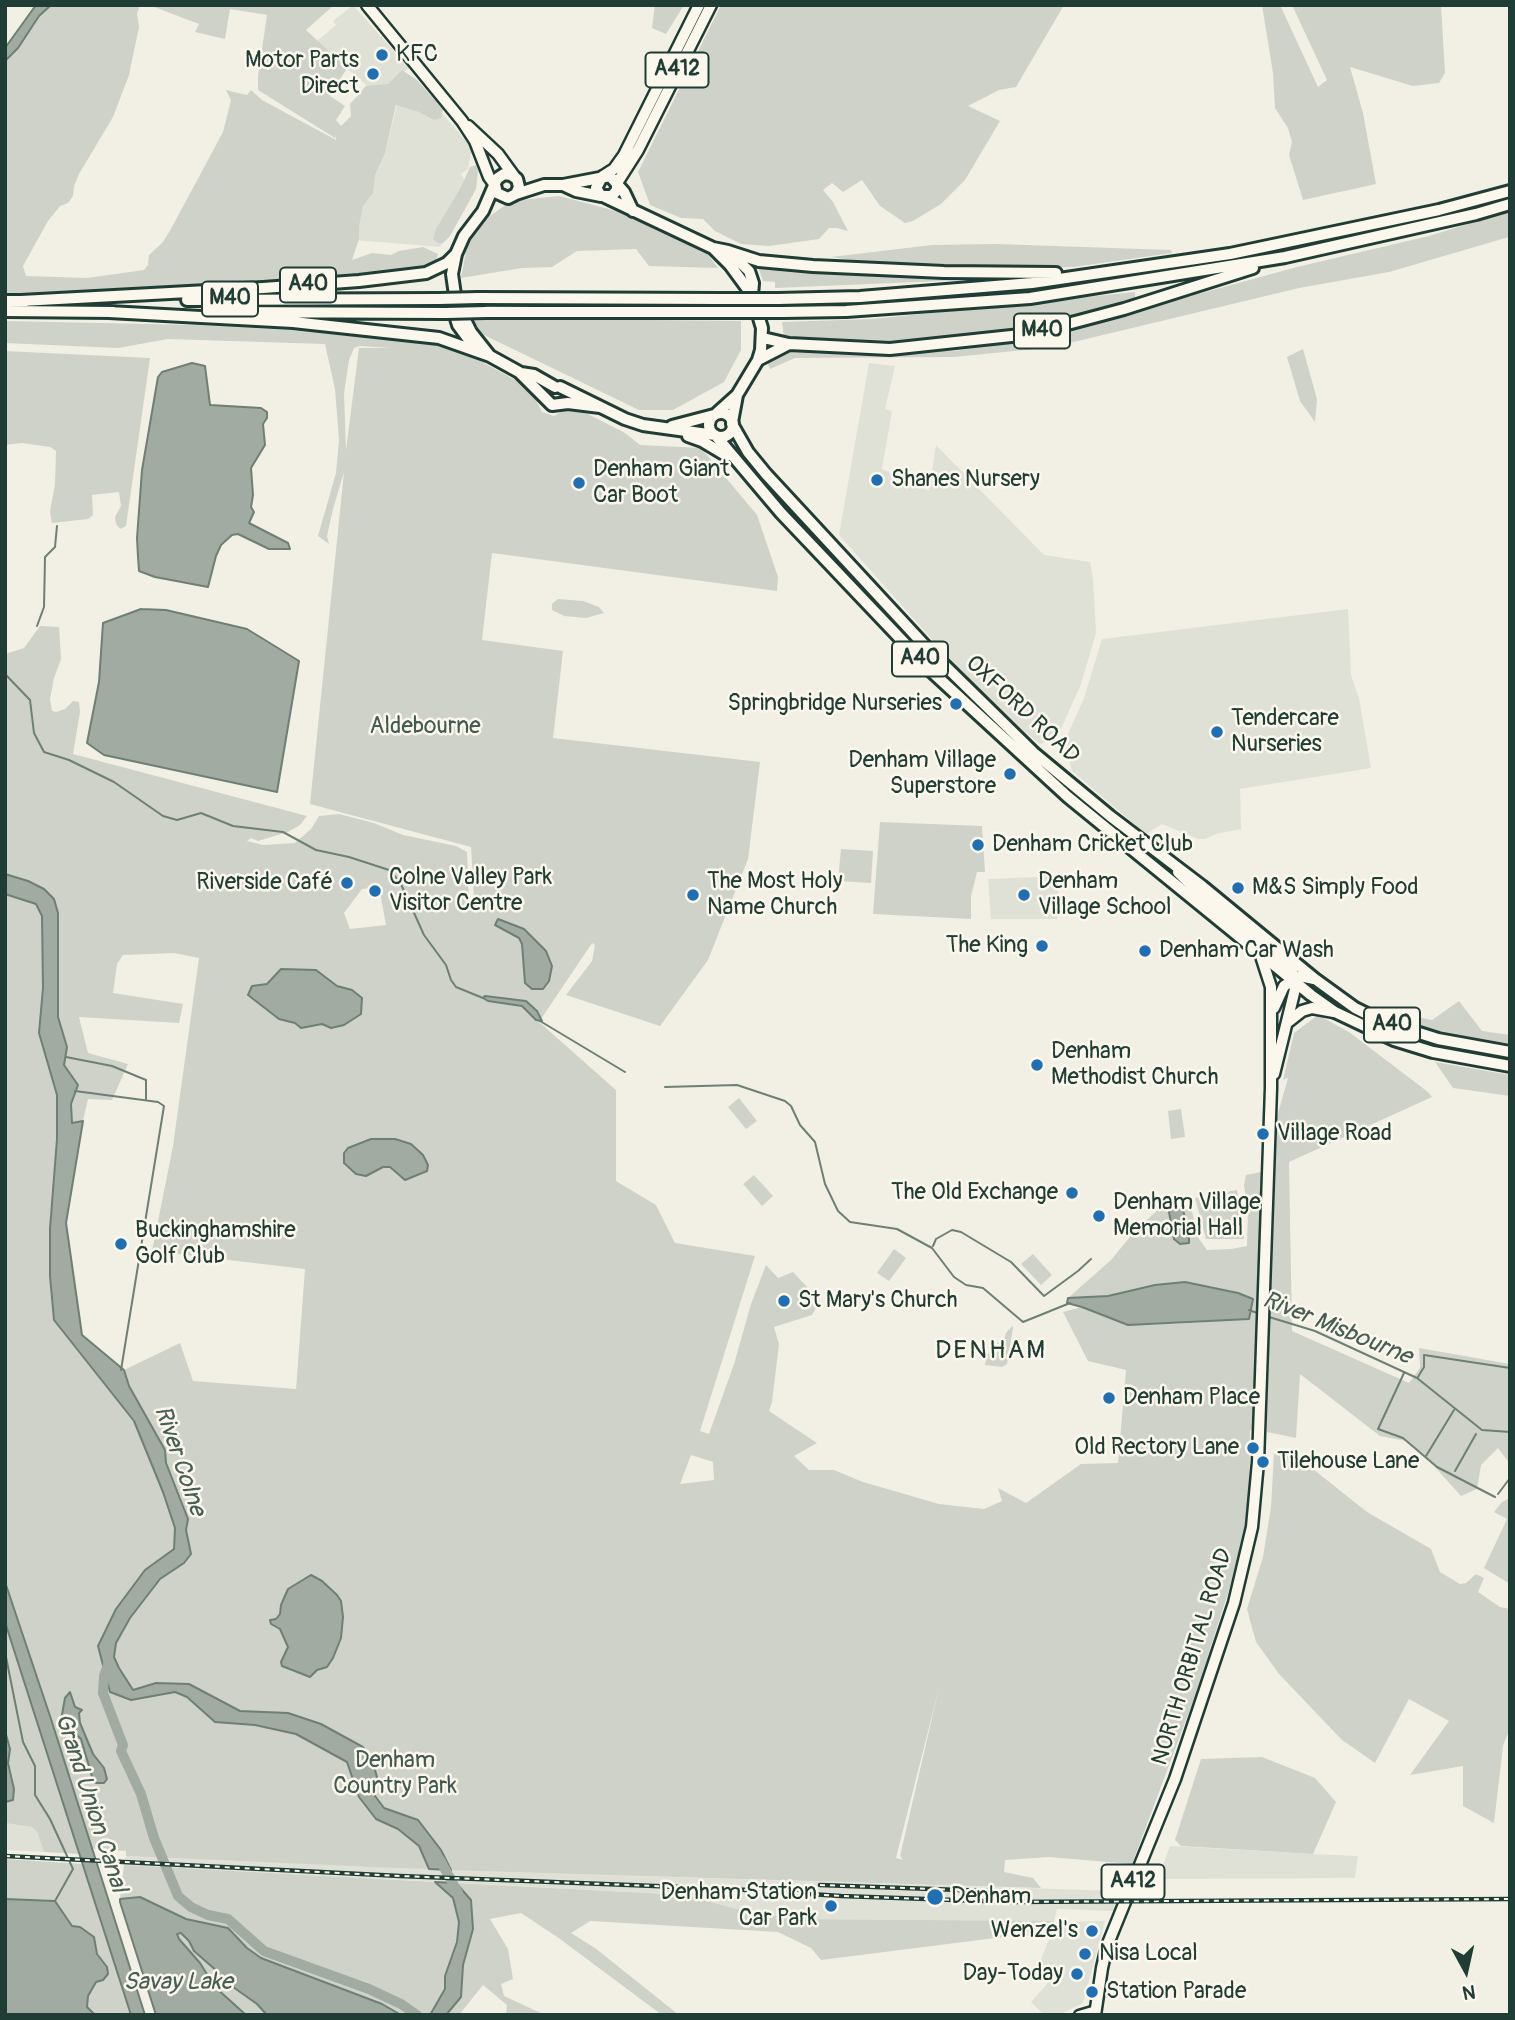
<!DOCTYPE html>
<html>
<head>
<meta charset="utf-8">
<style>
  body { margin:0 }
  #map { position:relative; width:1515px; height:2020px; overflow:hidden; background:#f2f0e5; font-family:Pangolin,sans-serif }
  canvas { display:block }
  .frame { position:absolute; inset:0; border:7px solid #1f3d34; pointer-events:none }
  .north { position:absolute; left:1431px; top:1936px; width:70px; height:70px; -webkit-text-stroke:5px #fbf7ec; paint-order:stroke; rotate:172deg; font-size:19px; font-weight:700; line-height:28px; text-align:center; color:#1f3d34 }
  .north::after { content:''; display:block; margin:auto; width:24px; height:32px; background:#1f3d34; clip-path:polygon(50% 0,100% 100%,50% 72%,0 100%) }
</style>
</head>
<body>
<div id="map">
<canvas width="1515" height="2020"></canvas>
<div class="frame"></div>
<div class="north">N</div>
</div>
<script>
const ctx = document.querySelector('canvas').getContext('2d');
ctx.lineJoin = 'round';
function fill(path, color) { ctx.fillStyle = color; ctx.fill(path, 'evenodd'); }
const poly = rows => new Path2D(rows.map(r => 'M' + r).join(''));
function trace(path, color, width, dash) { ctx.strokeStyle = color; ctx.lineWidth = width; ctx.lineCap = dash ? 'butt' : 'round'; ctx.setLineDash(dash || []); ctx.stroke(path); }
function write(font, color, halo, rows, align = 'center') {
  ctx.font = font + ' Pangolin,sans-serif'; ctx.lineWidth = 5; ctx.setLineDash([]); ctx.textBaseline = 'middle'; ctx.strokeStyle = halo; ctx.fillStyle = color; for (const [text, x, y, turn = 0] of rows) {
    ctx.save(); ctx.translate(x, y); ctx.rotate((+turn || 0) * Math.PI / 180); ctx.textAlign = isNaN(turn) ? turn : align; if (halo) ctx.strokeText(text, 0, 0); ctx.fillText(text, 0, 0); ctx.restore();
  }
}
fill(poly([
  [353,5,409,68,376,94,317,41,336,25,333,21],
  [420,88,472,148,468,169,461,174,467,184,440,247,355,240,362,208,385,153,397,105],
  [869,363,895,366,885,409,892,411,882,469,929,491,936,445,1044,555,1090,562,1093,579,1096,633,1081,684,1056,740,1040,744,1011,721,968,680,839,535],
  [1348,609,1351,675,1359,698,1371,768,1240,789,1241,829,1216,834,1205,839,1198,839,1162,824,1146,834,1072,771,1064,743,1084,698,1102,639],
  [1059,876,1057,919,991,919,988,879],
  [5,1823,32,1827,37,1832,44,1852,5,1850],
  [1170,1846,1313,1854,1358,1856,1355,1878,1158,1879],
  [126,1856,508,1872,1121,1891,1114,1911,1057,1909,1054,1921,804,1919,745,1911,684,1895,124,1865],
  [1105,1921,1083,2003,1059,2015,1044,2015,1031,2002,1052,1978,1037,1969,1056,1922]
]), '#e0e1d6');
fill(poly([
  [51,5,140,5,137,14,139,27,129,75,113,117,79,174,74,186,73,196,68,203,60,206,48,221,23,266,26,276,87,278,144,270,148,265,149,255,163,242,172,227,223,132,231,100,226,90,247,95,251,90,262,100,336,140,336,136,335,138,258,90,258,76,267,15,230,9,225,39,195,32,199,24,149,5,334,5,306,30,347,68,330,96,345,106,336,120,341,126,351,116,350,104,366,86,388,84,402,70,417,80,443,109,441,118,434,120,419,112,396,105,385,153,375,176,373,193,363,206,359,226,359,239,352,260,372,253,391,255,399,251,423,247,438,254,436,260,427,265,383,273,270,284,5,295,5,61,18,48,39,16],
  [655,5,684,5,666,34,652,28],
  [721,5,1064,5,1016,87,999,90,968,106,1000,121,965,180,941,204,913,221,905,223,880,206,862,180,843,192,832,183,823,190,833,202,848,231,837,228,829,228,819,239,769,246,741,244,715,231,703,219,681,218,650,205,638,172],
  [1262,5,1280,5,1318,87,1327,80,1292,5,1441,5,1445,73,1439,83,1413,86,1350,67,1363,113,1376,184,1303,200,1289,155,1292,142,1288,128,1275,108,1273,73],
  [476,165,478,171,476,189,450,236,442,244,438,243,433,239,436,229,460,189,470,167],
  [559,196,624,213,707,253,718,268,649,266,636,249,577,251,552,267,522,268,461,278,466,251,479,224,511,201],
  [1510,211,1509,237,1389,272,1299,288,1078,341,1034,349,954,357,795,358,770,369,766,359,787,349,886,352,954,351,1030,340,1297,267,1429,236],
  [996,244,1171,250,1172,253,1074,267,1003,268,865,262,831,257,932,245],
  [758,266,787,268,965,276,964,280,775,288,775,282,763,281],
  [1135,292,1135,300,1068,318,938,342,867,342,784,337,782,322,873,319],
  [470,318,741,321,741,350,724,382,673,410,639,410,484,335],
  [5,321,196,325,308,331,449,344,530,388,542,412,554,416,564,410,588,414,625,433,640,445,701,448,757,515,778,577,777,591,492,553,482,640,563,651,553,738,760,762,748,859,708,960,660,1026,566,995,592,961,595,945,592,943,539,1022,616,1090,616,1181,656,1205,675,1243,755,1256,700,1431,709,1434,734,1364,751,1304,766,1265,778,1278,793,1272,820,1301,812,1315,774,1327,779,1344,772,1402,769,1411,817,1443,794,1456,809,1470,834,1470,863,1482,939,1504,984,1509,1002,1501,998,1488,1026,1503,1081,1464,1118,1463,1126,1370,1088,1361,1063,1312,1082,1307,1128,1325,1175,1324,1249,1319,1252,1300,1238,1293,1207,1286,1155,1285,1108,1296,1068,1298,1111,1260,1134,1232,1165,1203,1181,1199,1192,1211,1197,1236,1207,1250,1231,1249,1247,1246,1248,1211,1244,1185,1246,1175,1261,1172,1265,1161,1259,1430,1250,1430,1249,1515,1235,1571,1195,1696,1132,1864,1049,1857,1005,1860,1004,1872,1033,1878,1041,1888,508,1872,451,1870,449,1867,428,1867,429,1869,397,1868,126,1856,126,1851,85,1848,5,1603,5,654,24,648,40,626,59,627,61,659,54,678,50,699,52,711,56,712,65,709,73,701,79,702,80,712,73,754,307,816,300,825,288,832,258,841,251,838,247,841,263,845,295,843,311,829,319,816,339,814,374,823,403,835,456,846,467,852,469,900,474,899,471,847,310,804,344,472,333,509,327,536,329,544,318,536,336,473,339,440,335,389,325,344,168,339,118,348,5,343],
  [360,346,390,348,359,348,346,450,344,393,349,360,354,348],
  [379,887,386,925,350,929,344,913,362,889],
  [174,953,199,958,173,1146,152,1251,305,1269,296,1389,193,1381,180,1343,124,1370,129,1386,165,1450,166,1463,188,1519,186,1530,191,1554,157,1582,174,1549,175,1528,163,1492,134,1421,54,1320,50,1276,50,1229,57,1138,59,988,58,1017,66,1047,64,1065,78,1085,71,1104,72,1124,83,1121,88,1099,112,1100,128,1064,88,1053,79,1017,179,1023,183,1004,113,993,117,964,123,955],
  [691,1455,713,1462,714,1480,680,1484],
  [939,1688,900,1856,903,1860,896,1858],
  [1303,349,1317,399,1315,422,1300,401,1287,357],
  [5,351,150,358,126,526,120,529,116,524,115,517,121,506,119,492,92,495,93,515,88,519,52,523,50,512,55,484,56,451,50,447,22,443,5,445],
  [558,599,583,601,599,607,604,613,586,618,564,616,552,610,552,604],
  [880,822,982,826,985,872,977,872,971,896,971,919,873,914],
  [841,849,873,851,871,883,838,881],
  [1459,1001,1482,1031,1510,1035,1510,1048,1403,1025,1389,1011,1432,1020],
  [1318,1015,1349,1032,1428,1092,1432,1097,1289,1162,1292,1331,1409,1383,1420,1368,1419,1348,1510,1364,1510,1464,1498,1448,1481,1465,1477,1489,1461,1496,1425,1456,1406,1441,1380,1436,1300,1374,1296,1438,1267,1432,1270,1142,1288,1078,1283,1080,1294,1033],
  [1435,1062,1510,1075,1510,1096,1453,1088],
  [739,1098,757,1121,746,1129,728,1107],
  [1181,1109,1185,1137,1171,1139,1168,1111],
  [754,1175,773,1196,762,1206,743,1184],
  [1237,1190,1244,1239,1206,1239,1195,1198],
  [894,1249,906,1258,889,1281,877,1273],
  [1033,1254,1052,1275,1041,1285,1021,1264],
  [1012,1326,1013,1328,1007,1364,1002,1367,985,1365,987,1355,1002,1338,1004,1340,1006,1333],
  [1284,1451,1303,1461,1367,1512,1431,1549,1440,1572,1460,1584,1466,1583,1476,1574,1484,1578,1478,1592,1500,1607,1510,1609,1510,1728,1503,1746,1494,1823,1463,1806,1463,1766,1410,1775,1449,1721,1409,1699,1375,1763,1342,1740,1279,1674,1256,1642,1247,1609,1263,1557,1271,1507,1274,1454],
  [1510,1498,1510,1584,1484,1568,1507,1519,1494,1512,1502,1502],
  [5,1622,44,1744,80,1854,44,1852,37,1832,32,1827,5,1823,5,1802,13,1800,13,1779,8,1763,10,1749,5,1731],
  [1262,1757,1315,1778,1336,1802,1313,1854,1181,1846,1175,1840,1201,1759],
  [5,1859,83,1864,131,2015,95,2015,87,2007,88,1996,96,1982,103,1980,107,1967,97,1954,97,1947,90,1933,72,1926,51,1900,5,1899],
  [124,1865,435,1882,453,1898,459,1922,457,1942,445,1976,445,1989,430,2015,401,2015,382,2004,261,1958,247,1948,228,1928,186,1919,140,1897,120,1899],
  [456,1883,684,1895,745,1911,799,1919,1054,1921,1052,1935,1011,1936,821,1960,811,1948,778,1932,590,1921,571,1933,595,1948,679,2015,662,2015,560,1939,521,1913,490,1919,508,1949,513,1979,501,1984,504,1996,543,2014,506,2015,507,2005,483,1985,459,2015,446,2015,461,1997,463,1965,473,1929,471,1900],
  [181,1933,189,1941,199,1956,257,2004,267,2015,246,2015,226,1998,214,1987,200,1963,179,1939,177,1934]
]), '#cfd2c8');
const water = poly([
  [36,5,51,5,39,16,18,48,5,61,5,48,36,5],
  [192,363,205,366,210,405,261,408,267,412,267,418,263,424,265,445,251,468,253,495,251,507,254,512,249,523,288,543,290,549,269,549,238,534,232,535,221,545,216,556,208,587,155,577,139,571,138,557,137,538,142,470,158,377,162,372,192,363],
  [141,609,166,610,247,629,299,661,277,792,104,755,87,743,99,682,103,623,141,609],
  [5,874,28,881,44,889,54,899,58,913,58,1017,67,1047,64,1065,78,1085,71,1104,72,1123,83,1121,66,1223,82,1335,124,1370,129,1386,165,1450,166,1463,188,1519,186,1530,191,1554,184,1563,160,1579,130,1618,116,1643,114,1657,119,1668,133,1690,156,1683,189,1684,240,1711,288,1713,321,1724,363,1747,373,1763,377,1777,375,1796,384,1808,418,1820,441,1850,451,1870,429,1869,419,1846,398,1829,376,1819,359,1797,347,1762,296,1734,255,1725,215,1722,187,1697,175,1692,131,1700,110,1692,98,1646,116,1609,145,1570,174,1549,175,1528,163,1492,134,1421,54,1320,50,1276,50,1229,57,1139,57,1095,39,1033,43,988,42,916,36,904,5,894,5,874],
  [498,919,524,929,546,951,552,966,549,981,543,989,532,989,525,983,522,944,519,938,495,925,498,919],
  [281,969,316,970,337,986,352,990,362,998,361,1014,344,1025,331,1028,322,1024,301,1028,295,1023,279,1019,248,995,252,986,267,984,281,969],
  [485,996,526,1001,537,1011,542,1021,536,1020,522,1006,488,1001,483,998,485,996],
  [371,1139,395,1139,411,1144,423,1155,428,1165,427,1171,405,1180,390,1167,383,1167,366,1176,356,1174,344,1163,344,1153,348,1148,371,1139],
  [1179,1206,1182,1207,1189,1232,1189,1243,1180,1244,1174,1239,1169,1212,1179,1206],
  [1185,1282,1238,1293,1253,1299,1249,1319,1128,1325,1082,1307,1067,1303,1068,1298,1108,1296,1155,1285,1185,1282],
  [311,1575,322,1581,337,1595,341,1601,343,1617,341,1638,333,1658,327,1667,317,1670,310,1677,282,1666,281,1662,288,1647,280,1629,271,1624,270,1620,276,1619,280,1614,281,1605,288,1589,311,1575],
  [5,1582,51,1719,145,2015,131,2015,5,1622,5,1582],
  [70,1692,75,1707,82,1710,79,1713,80,1723,93,1754,104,1768,107,1779,104,1783,96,1783,93,1780,81,1739,61,1720,65,1698,70,1692],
  [5,1731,10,1749,8,1763,14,1789,13,1800,5,1802,5,1731],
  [435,1882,456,1883,471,1900,473,1929,463,1965,461,1997,446,2015,430,2015,445,1989,445,1976,457,1942,459,1922,453,1898,435,1882],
  [140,1897,186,1919,228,1928,247,1948,261,1958,382,2004,401,2015,267,2015,257,2004,219,1977,218,1972,194,1951,189,1941,181,1933,177,1934,179,1939,200,1963,215,1987,246,2015,156,2015,120,1902,120,1899,140,1897],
  [5,1899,55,1901,72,1926,80,1927,94,1937,97,1954,107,1967,108,1974,103,1980,96,1982,88,1996,87,2007,95,2015,5,2015,5,1899]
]);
fill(water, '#a2aba1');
trace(water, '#6e7f75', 2);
trace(poly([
  [37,626,44,607,45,557,55,547,57,526],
  [5,674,30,700,34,733,44,752,69,760,114,782,163,816,177,820,201,813,233,826,283,832,316,850,349,857,389,870,400,882,424,935,446,965,451,980,456,987,483,998],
  [540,1021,625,1072],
  [66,1057,112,1066,146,1080,146,1099],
  [665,1087,737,1085,785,1101,791,1106,800,1125,815,1142,825,1184,838,1211,850,1222,897,1229,932,1248,954,1277,966,1285,983,1288,1023,1322,1070,1303],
  [75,1091,158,1102,164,1106,121,1370],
  [933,1246,936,1239,952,1230,961,1232,1011,1262,1044,1296,1078,1271,1091,1259],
  [1249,1310,1260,1314],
  [1269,1317,1315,1331,1417,1378,1482,1430,1510,1432],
  [1404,1373,1378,1429,1403,1438,1437,1467,1495,1497],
  [1418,1377,1424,1367,1424,1355,1510,1368],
  [1426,1456,1454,1410],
  [1455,1471,1476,1434],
  [1498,1494,1510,1478],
  [5,1652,23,1742,35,1766,35,1795,50,1819,73,1869,55,1901]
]), '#6e7f75', 2);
trace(poly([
  [109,1662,104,1676,103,1693,123,1745,121,1751,141,1794,154,1838,178,1896,191,1907,208,1915,228,1919,264,1951,369,1989,401,2004,417,2015],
  [440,1860,458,1893]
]), '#a2aba1', 10);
const minor = poly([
  [1079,2015,1096,2010]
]);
const major = poly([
  [367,5,462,121,475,141,489,177,495,185],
  [468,126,498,154,514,176],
  [603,176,614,169,624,155,699,5],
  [617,183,638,150,711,5],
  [1178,872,1197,891,1292,969,1295,989,1274,1074],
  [1274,1008,1284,986,1300,976,1314,979],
  [1288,1022,1302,1011,1312,1008,1334,1012],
  [1095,2015,1102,1968,1107,1946,1175,1779,1234,1603,1252,1527,1258,1462,1271,1088,1271,987,1260,953]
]);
const highway = poly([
  [602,177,596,188,601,196,612,196,617,190,617,183],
  [563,185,576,191,601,196],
  [516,194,544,185,563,185,610,176,624,192,633,211],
  [605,197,713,248,728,251,749,271,753,283,752,295],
  [713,248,730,265,752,295,762,328,761,350,758,360,737,395,732,422],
  [728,251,759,261,813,266,944,272,1056,273],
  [478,298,720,299],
  [778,299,860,297,1032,283,1230,254,1439,210,1510,191],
  [187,300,439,299],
  [5,301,27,301],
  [21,301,263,288,359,281,426,273,447,263,456,254],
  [455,304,454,312,458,325,475,348],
  [5,311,114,312],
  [109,312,293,322,439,338,490,356,519,372,552,405,568,403,600,407],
  [221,312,446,313],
  [486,312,722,312],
  [783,312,846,311,1030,298,1285,257,1476,214,1510,204],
  [763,338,789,344,890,349,1030,334,1124,309,1253,268],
  [490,356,471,332,456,302,452,274,456,254,464,236,483,211,496,181,498,178,504,174,511,175,517,179,519,187,516,194,508,198,497,193,495,185],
  [758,360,789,344],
  [521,373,534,375,555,387],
  [560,387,625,419,643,425,715,435],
  [717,413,737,395],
  '709 425a12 12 0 1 1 24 0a12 12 0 1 1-24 0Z',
  [732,424,748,452,766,474,928,649,1034,753,1110,816,1202,886,1315,979,1355,1008,1381,1021,1438,1039,1510,1052],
  [672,426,714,415],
  [688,436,702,441,727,456],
  [716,436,781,513,931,671,1068,797,1311,995,1335,1012,1394,1040,1433,1052,1510,1066]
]);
trace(minor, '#1f3d34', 13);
trace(major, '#1f3d34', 15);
trace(highway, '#1f3d34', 16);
trace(minor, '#fbf7ec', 8);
trace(major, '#fbf7ec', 10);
trace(highway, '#fbf7ec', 10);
const rail = poly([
  [5,1856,400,1876,731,1889,841,1896,1012,1902,1510,1899],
  [820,1885,988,1891]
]);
trace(rail, '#1f3d34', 4.5);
trace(rail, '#fbf7ec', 2, [5]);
const highwayBridge = poly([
  [439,299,478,298],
  [720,299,778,299],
  [722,312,783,312],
  [446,313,486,312]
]);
trace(highwayBridge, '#1f3d34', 16, []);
trace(highwayBridge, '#fbf7ec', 10);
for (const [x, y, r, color] of [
  [382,55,7,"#1f6fb2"],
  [373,74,7,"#1f6fb2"],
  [877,480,7,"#1f6fb2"],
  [579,483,7,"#1f6fb2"],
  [956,704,7,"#1f6fb2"],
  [1217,732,7,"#1f6fb2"],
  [1010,774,7,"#1f6fb2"],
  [978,845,7,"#1f6fb2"],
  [347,883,7,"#1f6fb2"],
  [1238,888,7,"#1f6fb2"],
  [375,891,7,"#1f6fb2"],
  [693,895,7,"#1f6fb2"],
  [1024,895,7,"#1f6fb2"],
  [1042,946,7,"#1f6fb2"],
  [1145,951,7,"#1f6fb2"],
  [1037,1065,7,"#1f6fb2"],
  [1263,1134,7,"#1f6fb2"],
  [1072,1193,7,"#1f6fb2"],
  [1099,1216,7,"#1f6fb2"],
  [121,1244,7,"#1f6fb2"],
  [784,1301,7,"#1f6fb2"],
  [1109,1398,7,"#1f6fb2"],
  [1253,1448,7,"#1f6fb2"],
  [1263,1462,7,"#1f6fb2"],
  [935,1897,9,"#1f6fb2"],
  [831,1906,7,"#1f6fb2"],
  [1092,1931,7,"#1f6fb2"],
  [1085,1954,7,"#1f6fb2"],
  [1077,1974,7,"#1f6fb2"],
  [1092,1992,7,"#1f6fb2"]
]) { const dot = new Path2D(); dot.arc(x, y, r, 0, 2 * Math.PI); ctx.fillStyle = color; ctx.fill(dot); trace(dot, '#fbf7ec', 2.5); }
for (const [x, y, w] of [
  [677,70,63],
  [308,285,56],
  [230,299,56],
  [1042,331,56],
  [920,659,56],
  [1392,1025,56],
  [1133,1882,63]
]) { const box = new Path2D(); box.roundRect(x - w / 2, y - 17.5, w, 35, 5); ctx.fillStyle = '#fbf7ec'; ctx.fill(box); trace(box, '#1f3d34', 2); }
write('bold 21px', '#1f3d34', null, [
  ["A412",677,70],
  ["A40",308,285],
  ["M40",230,299],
  ["M40",1042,331],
  ["A40",920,659],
  ["A40",1392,1025],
  ["A412",1133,1882]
]);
write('23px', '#1f3d34', '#fbf7ec', [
  ["KFC",396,55],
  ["Motor Parts",359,61,"right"],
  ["Direct",359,87,"right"],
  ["Denham Giant",593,470],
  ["Car Boot",593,496],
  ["Shanes Nursery",891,480],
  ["Springbridge Nurseries",942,704,"right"],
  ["Tendercare",1231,719],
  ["Nurseries",1231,745],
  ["Denham Village",996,761,"right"],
  ["Superstore",996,787,"right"],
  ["Denham Cricket Club",992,845],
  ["Colne Valley Park",389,878],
  ["Visitor Centre",389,904],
  ["The Most Holy",707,882],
  ["Name Church",707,908],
  ["Denham",1038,882],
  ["Village School",1038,908],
  ["Riverside Café",333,883,"right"],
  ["M&S Simply Food",1252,888],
  ["The King",1028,946,"right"],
  ["Denham Car Wash",1159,951],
  ["Denham",1051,1052],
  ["Methodist Church",1051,1078],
  ["Village Road",1277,1134],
  ["The Old Exchange",1058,1193,"right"],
  ["Denham Village",1113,1203],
  ["Memorial Hall",1113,1229],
  ["Buckinghamshire",135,1231],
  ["Golf Club",135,1257],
  ["St Mary's Church",798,1301],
  ["Denham Place",1123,1398],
  ["Old Rectory Lane",1239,1448,"right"],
  ["Tilehouse Lane",1277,1462],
  ["Denham Station",817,1893,"right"],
  ["Car Park",817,1919,"right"],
  ["Denham",951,1897],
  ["Wenzel's",1078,1931,"right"],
  ["Nisa Local",1099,1954],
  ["Day-Today",1063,1974,"right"],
  ["Station Parade",1106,1992]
], 'left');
write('23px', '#1f3d34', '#fbf7ec', [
  ["OXFORD ROAD",1022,710,43],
  ["NORTH ORBITAL ROAD",1193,1657,-73]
]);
write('23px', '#425b52', '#fbf7ec', [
  ["Aldebourne",425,727],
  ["Denham",395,1761],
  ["Country Park",395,1787]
]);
write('italic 24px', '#465e55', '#fbf7ec', [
  ["River Misbourne",1337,1329,22],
  ["River Colne",179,1461,71],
  ["Grand Union Canal",90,1803,72],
  ["Savay Lake",178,1983]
]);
ctx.letterSpacing = '2px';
write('26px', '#1f3d34', '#fbf7ec', [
  ["DENHAM",991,1351]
]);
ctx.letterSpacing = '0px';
</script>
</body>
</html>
